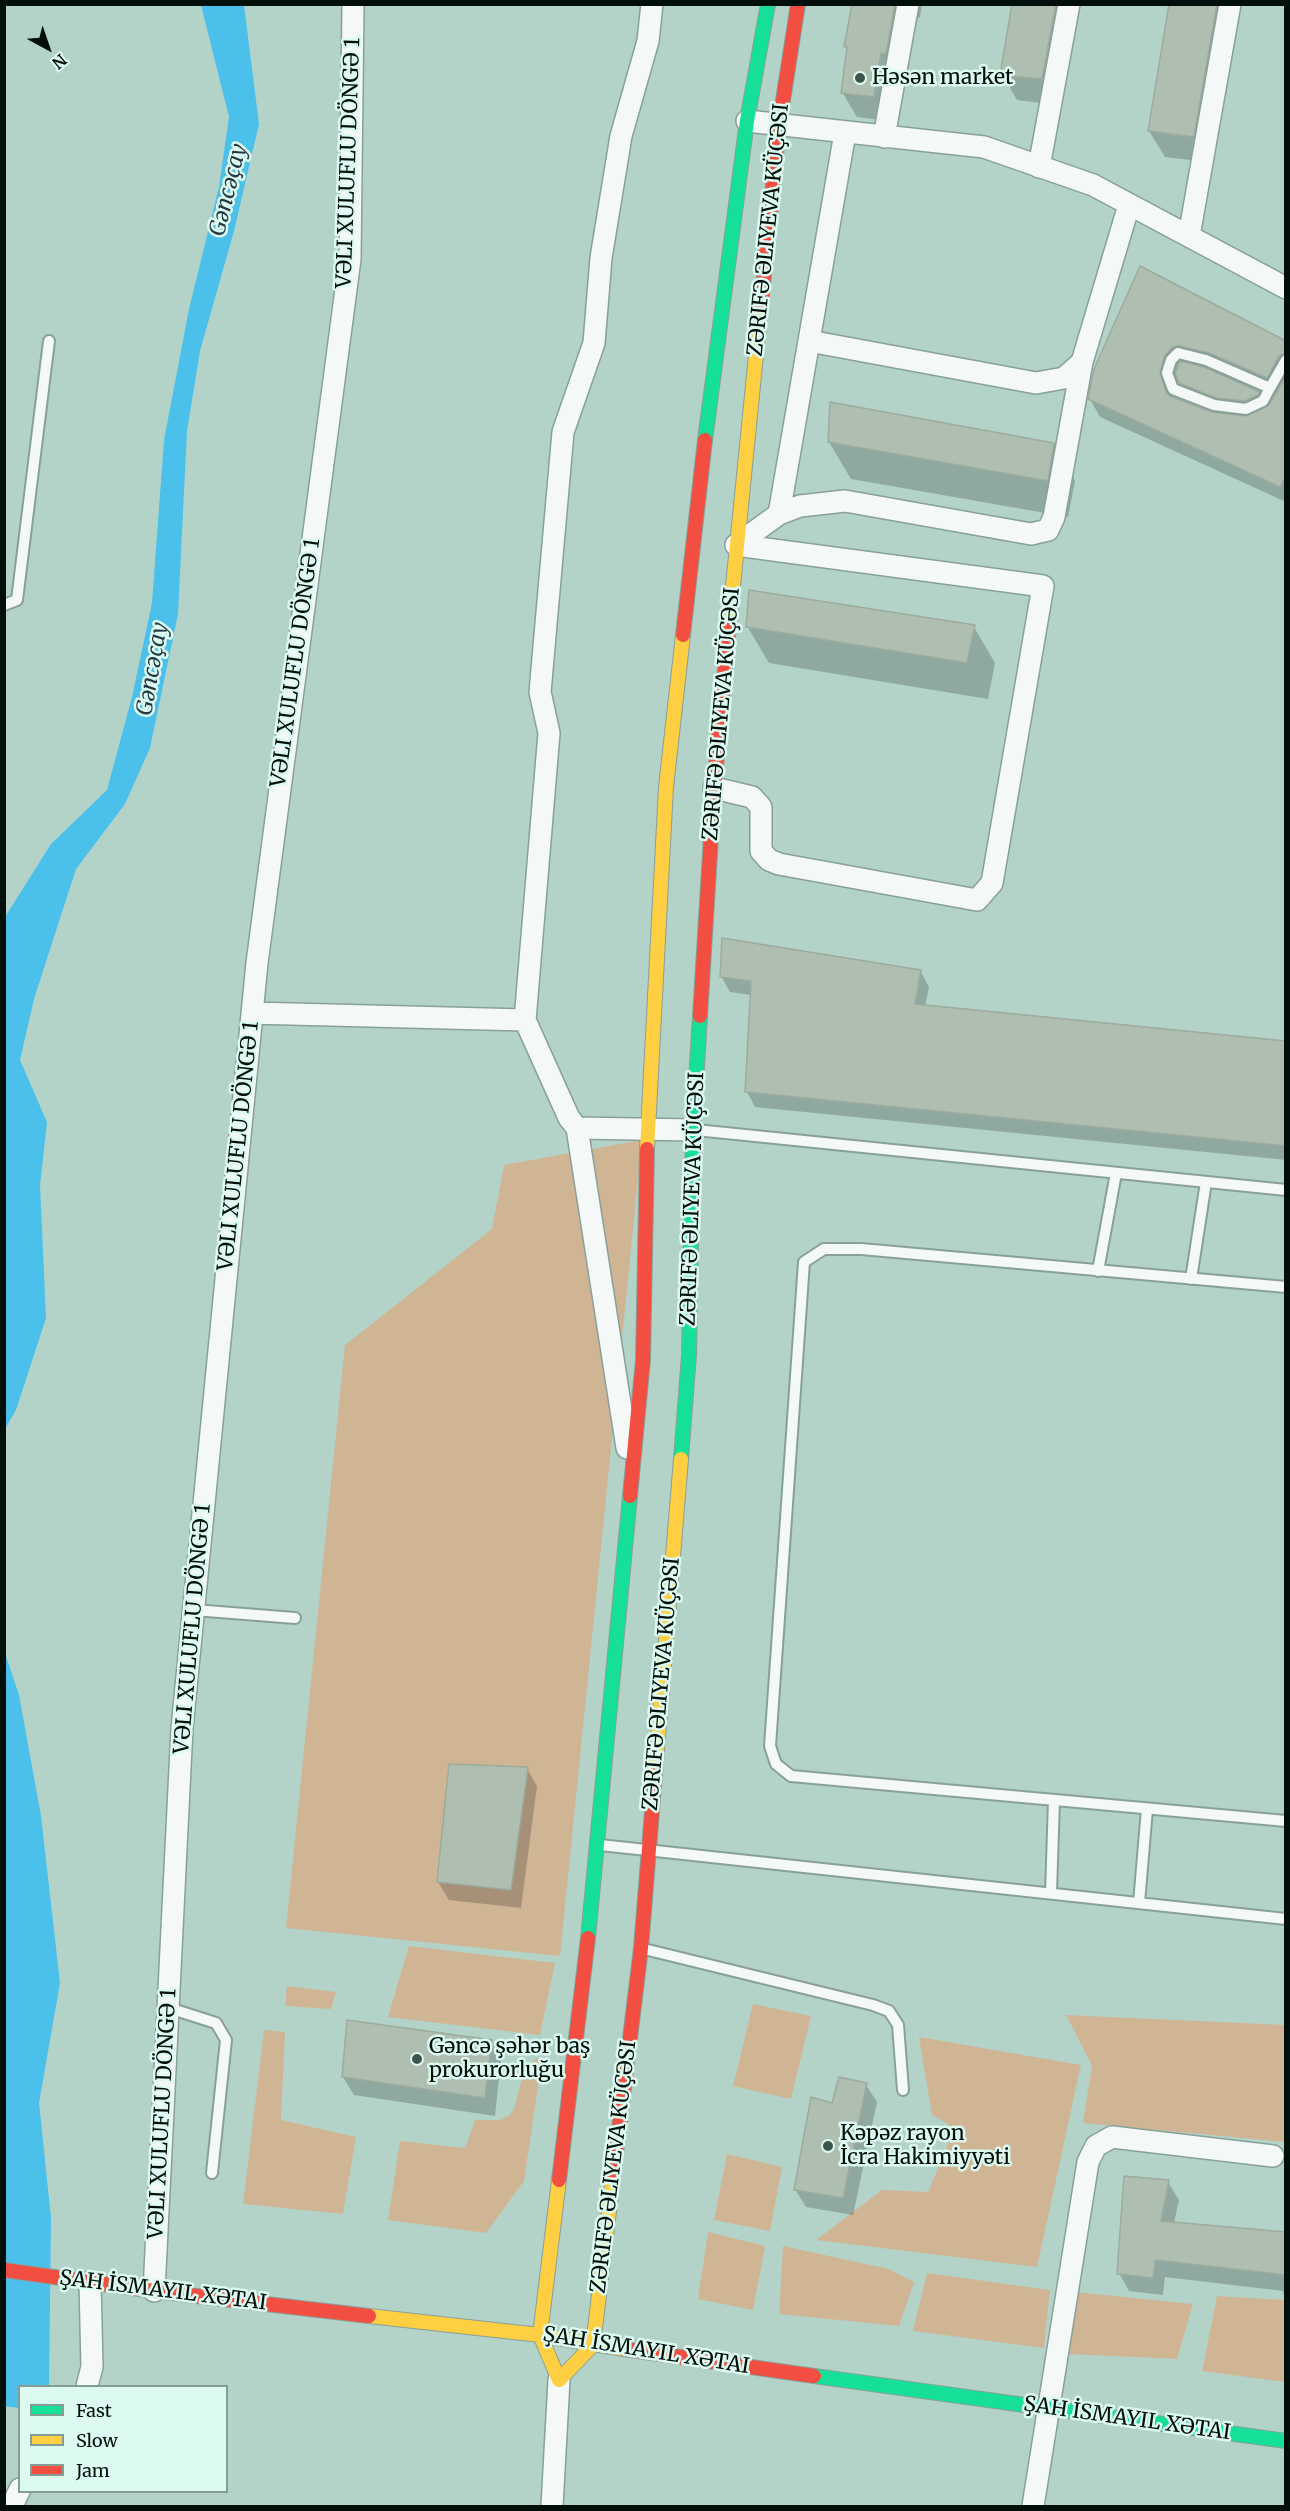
<!DOCTYPE html>
<html>
<head>
<meta charset="utf-8">
<style>
  body { margin:0 }
  #map { position:relative; width:1290px; height:2511px; overflow:hidden; background:#b3d3c9; font-family:Merriweather,serif }
  canvas { display:block }
  .frame { position:absolute; inset:0; border:6px solid #000f0a; pointer-events:none }
  .legend { position:absolute; left:18px; top:2385px; width:210px; height:108px; box-sizing:border-box; background:#ddfaf0; border:2px solid #859c94; margin:0; padding:8px 10px; list-style:none; font-size:18px; color:#000f0a }
  .legend li { display:flex; align-items:center; gap:12px; height:30px }
  .legend b { width:30px; border:2px solid #859c94 }
  .north { position:absolute; left:18px; top:18px; width:60px; height:60px; -webkit-text-stroke:4px #ddfaf0; paint-order:stroke; rotate:140deg; font-size:16px; font-weight:700; line-height:24px; text-align:center; color:#000f0a }
  .north::after { content:''; display:block; margin:auto; width:21px; height:27px; background:#000f0a; clip-path:polygon(50% 0,100% 100%,50% 72%,0 100%) }
</style>
</head>
<body>
<div id="map">
<canvas width="1290" height="2511"></canvas>
<div class="frame"></div>
<ul class="legend">
<li><b style="height:8px;background:#16e098"></b>Fast</li>
<li><b style="height:8px;background:#ffcf43"></b>Slow</li>
<li><b style="height:8px;background:#f24e42"></b>Jam</li>
</ul>
<div class="north">N</div>
</div>
<script>
const ctx = document.querySelector('canvas').getContext('2d');
ctx.lineJoin = 'round';
function fill(path, color) { ctx.fillStyle = color; ctx.fill(path, 'evenodd'); }
const poly = rows => new Path2D(rows.map(r => 'M' + r).join(''));
function trace(path, color, width, dash) { ctx.strokeStyle = color; ctx.lineWidth = width; ctx.lineCap = dash ? 'butt' : 'round'; ctx.setLineDash(dash || []); ctx.stroke(path); }
function write(font, color, halo, rows, align = 'center') {
  ctx.font = font + ' Merriweather,serif'; ctx.lineWidth = 5; ctx.setLineDash([]); ctx.textBaseline = 'middle'; ctx.strokeStyle = halo; ctx.fillStyle = color; for (const [text, x, y, turn = 0] of rows) {
    ctx.save(); ctx.translate(x, y); ctx.rotate((+turn || 0) * Math.PI / 180); ctx.textAlign = isNaN(turn) ? turn : align; if (halo) ctx.strokeText(text, 0, 0); ctx.fillText(text, 0, 0); ctx.restore();
  }
}
fill(poly([
  [642,1140,560,1956,286,1928,345,1345,492,1229,504,1165],
  [409,1946,555,1963,540,2035,388,2017],
  [287,1986,336,1992,331,2009,285,2006],
  [753,2004,811,2016,791,2099,733,2086],
  [1066,2015,1285,2025,1285,2142,1083,2123,1092,2065],
  [264,2030,285,2032,281,2120,356,2137,343,2214,243,2204],
  [919,2037,1081,2065,1037,2267,816,2240,882,2190,928,2192,955,2128,932,2115],
  [537,2058,542,2060,524,2181,486,2233,388,2220,400,2141,465,2148,475,2120,500,2120,510,2115,515,2106,523,2074],
  [727,2154,782,2167,770,2231,714,2220],
  [708,2232,765,2246,753,2310,698,2299],
  [783,2246,889,2269,914,2282,899,2326,779,2314],
  [927,2273,1050,2290,1044,2348,913,2331],
  [1075,2292,1193,2304,1177,2359,1068,2354],
  [1217,2296,1285,2300,1285,2382,1202,2371]
]), '#d0b595');
fill(poly([
  [201,5,244,5,259,124,234,231,200,351,187,431,178,614,150,748,125,804,76,869,34,999,20,1060,47,1122,40,1185,46,1318,16,1410,5,1429,5,917,51,844,107,790,132,697,152,603,164,440,189,309,219,187,229,117],
  [4,1650,19,1695,41,1816,60,1983,39,2103,51,2218,49,2386,20,2386,19,2408,4,2406]
]), '#4ac0ea');
fill(poly([
  [853,4,922,4,920,17,913,20,888,121,857,117,842,92,848,50,846,47],
  [1013,4,1080,4,1078,20,1071,28,1057,105,1017,100,1002,74],
  [1170,4,1236,4,1208,162,1165,157,1149,131],
  [1141,268,1286,342,1286,502,1100,417,1090,399],
  [1201,366,1219,370,1276,395,1267,408,1258,393],
  [1176,372,1191,401,1223,414,1211,392,1213,390,1228,415,1211,414,1172,398,1169,391],
  [829,442,1054,444,1075,481,1068,517,851,479],
  [747,626,974,627,995,663,988,699,769,663],
  [921,972,929,987,925,1007,1286,1042,1286,1160,755,1107,747,1092,751,995,730,992,721,976],
  [527,1769,537,1786,521,1908,449,1900,438,1882],
  [491,2041,501,2059,495,2116,354,2095,343,2077],
  [866,2085,877,2102,853,2215,806,2207,795,2189,833,2105],
  [1168,2182,1179,2200,1174,2223,1286,2233,1286,2300,1283,2291,1165,2277,1163,2295,1129,2291,1119,2273]
]), '#0003');
const building = poly([
  [852,4,895,4,886,54,881,53,874,97,841,93,847,47,844,47,852,4],
  [1012,4,1056,4,1042,79,1000,75,1012,4],
  [1169,4,1217,4,1194,137,1148,131,1169,4],
  [1140,266,1286,341,1286,353,1279,356,1267,378,1209,353,1179,346,1173,347,1165,355,1160,372,1166,392,1170,396,1212,412,1245,416,1269,405,1286,376,1286,476,1280,487,1088,399,1094,369,1140,266],
  [1180,361,1204,367,1260,392,1258,395,1245,401,1216,398,1179,383,1175,373,1180,361],
  [830,402,1054,443,1048,481,828,442,830,402],
  [749,590,975,625,967,663,746,627,749,590],
  [722,938,921,970,915,1004,1286,1041,1286,1146,745,1092,751,981,720,977,722,938],
  [449,1764,528,1767,511,1890,437,1882,449,1764],
  [347,2020,492,2040,485,2098,342,2077,347,2020],
  [839,2077,867,2083,843,2198,794,2190,811,2097,832,2103,839,2077],
  [1124,2176,1169,2180,1161,2221,1286,2232,1286,2275,1155,2260,1153,2278,1117,2274,1124,2176]
]);
fill(building, '#aebeb0');
trace(building, '#9cab9e', 1.5);
const lane = poly([
  [1270,388,1206,360,1178,353,1171,360,1167,373,1173,389,1214,405,1246,409,1263,401,1270,388,1286,360],
  [4,605,17,600,49,341],
  [696,1130,1286,1190],
  [1098,1271,1116,1173],
  [1191,1279,1206,1182],
  [1286,1287,861,1249,824,1249,804,1262,770,1746,776,1764,791,1776,1286,1821],
  [194,1610,295,1618],
  [600,1845,1286,1919],
  [1051,1893,1054,1800],
  [1139,1903,1147,1809],
  [644,1949,873,2005,889,2011,898,2025,903,2090],
  [169,2008,216,2023,226,2040,212,2173]
]);
const street = poly([
  [747,121,984,147,1093,185,1286,288],
  [884,137,908,4],
  [1039,167,1069,4],
  [1189,236,1230,4],
  [809,341,1036,383,1064,378,1082,362,1129,205],
  [779,514,845,133],
  [736,545,779,514,800,506,845,501,1031,534,1048,530,1054,517,1082,362],
  [714,788,752,797,761,807,761,851,769,860,779,864,977,900,992,883,1043,586,736,545],
  [252,1013,525,1020,569,1118,577,1128,693,1130],
  [525,1020,549,733,540,692,563,432,594,343,601,258,621,136,648,41,652,4],
  [577,1128,627,1448],
  [154,2291,182,1728,257,963,350,259,353,4],
  [87,2386,92,2367,90,2282],
  [12,2506,20,2489],
  [552,2506,559,2380],
  [1033,2506,1088,2162,1096,2146,1112,2137,1273,2156]
]);
const fast = poly([
  [705,440,747,121,768,4],
  [681,1459,689,1355,693,1130,700,1016],
  [588,1938,630,1496],
  [814,2376,1286,2441]
]);
const slow = poly([
  [729,626,761,305],
  [647,1149,666,787,683,635],
  [655,1774,681,1459],
  [559,2180,540,2335,559,2380,593,2345,613,2178],
  [369,2316,540,2335,624,2349]
]);
const jam = poly([
  [761,305,779,126,798,4],
  [683,635,705,440],
  [700,1016,714,788,729,626],
  [630,1496,643,1360,647,1149],
  [613,2178,641,1948,655,1774],
  [559,2180,588,1938],
  [4,2270,154,2291,369,2316],
  [624,2349,814,2376]
]);
trace(lane, '#88a099', 14);
trace(street, '#88a099', 24);
trace(fast, '#88a099', 16);
trace(slow, '#88a099', 16);
trace(jam, '#88a099', 16);
trace(lane, '#f4f8f7', 10);
trace(street, '#f4f8f7', 21);
trace(fast, '#16e098', 14);
trace(slow, '#ffcf43', 14);
trace(jam, '#f24e42', 14);
for (const [x, y, r, color] of [
  [860,78,6,"#3f544d"],
  [417,2059,6,"#3f544d"],
  [828,2146,6,"#3f544d"]
]) { const dot = new Path2D(); dot.arc(x, y, r, 0, 2 * Math.PI); ctx.fillStyle = color; ctx.fill(dot); trace(dot, '#ddfaf0', 2); }
write('21px', '#000f0a', '#ddfaf0', [
  ["Həsən market",872,78],
  ["Gəncə şəhər baş",429,2047],
  ["prokurorluğu",429,2071],
  ["Kəpəz rayon",840,2134],
  ["İcra Hakimiyyəti",840,2158]
], 'left');
write('21px', '#000f0a', '#ddfaf0', [
  ["VƏLI XULUFLU DÖNGƏ 1",349,163,-88],
  ["ZƏRIFƏ ƏLIYEVA KÜÇƏSI",769,230,-84],
  ["VƏLI XULUFLU DÖNGƏ 1",296,663,-82],
  ["ZƏRIFƏ ƏLIYEVA KÜÇƏSI",722,714,-85],
  ["VƏLI XULUFLU DÖNGƏ 1",239,1146,-84],
  ["ZƏRIFƏ ƏLIYEVA KÜÇƏSI",693,1199,-88],
  ["VƏLI XULUFLU DÖNGƏ 1",193,1629,-85],
  ["ZƏRIFƏ ƏLIYEVA KÜÇƏSI",662,1684,-85],
  ["VƏLI XULUFLU DÖNGƏ 1",163,2114,-87],
  ["ZƏRIFƏ ƏLIYEVA KÜÇƏSI",614,2167,-83],
  ["ŞAH İSMAYIL XƏTAI",163,2291,7],
  ["ŞAH İSMAYIL XƏTAI",646,2351,9],
  ["ŞAH İSMAYIL XƏTAI",1127,2419,8]
]);
write('italic 22px', '#223845', '#ddfaf0', [
  ["Gəncəçay",229,190,-76],
  ["Gəncəçay",153,669,-80]
]);
</script>
</body>
</html>
